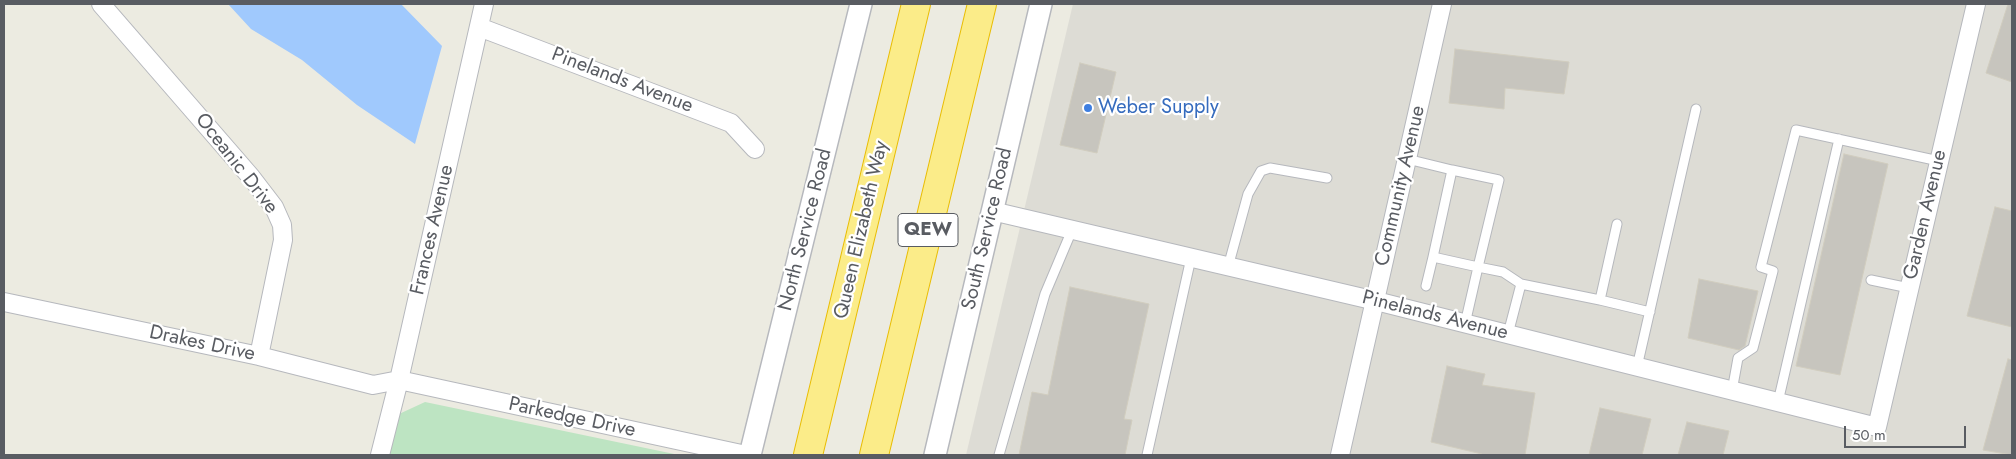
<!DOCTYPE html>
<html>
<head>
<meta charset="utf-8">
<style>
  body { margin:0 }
  #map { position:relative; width:2016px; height:459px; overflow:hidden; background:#ecebe1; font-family:Jost,sans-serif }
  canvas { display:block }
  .frame { position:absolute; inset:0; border:5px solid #595c62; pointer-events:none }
  .scale { position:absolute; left:1844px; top:426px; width:122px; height:22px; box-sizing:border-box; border:2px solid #595c62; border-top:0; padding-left:6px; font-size:15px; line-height:18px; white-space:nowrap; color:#595c62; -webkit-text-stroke:4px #fff; paint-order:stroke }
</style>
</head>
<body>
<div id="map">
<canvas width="2016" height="459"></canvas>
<div class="frame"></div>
<div class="scale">50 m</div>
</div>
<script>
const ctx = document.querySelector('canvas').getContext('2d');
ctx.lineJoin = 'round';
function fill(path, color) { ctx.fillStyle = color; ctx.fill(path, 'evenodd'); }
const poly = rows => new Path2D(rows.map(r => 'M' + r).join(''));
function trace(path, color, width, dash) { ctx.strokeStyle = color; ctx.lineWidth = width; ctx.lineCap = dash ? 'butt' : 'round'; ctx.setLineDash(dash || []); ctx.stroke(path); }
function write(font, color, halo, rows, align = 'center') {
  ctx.font = font + ' Jost,sans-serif'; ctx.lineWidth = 4.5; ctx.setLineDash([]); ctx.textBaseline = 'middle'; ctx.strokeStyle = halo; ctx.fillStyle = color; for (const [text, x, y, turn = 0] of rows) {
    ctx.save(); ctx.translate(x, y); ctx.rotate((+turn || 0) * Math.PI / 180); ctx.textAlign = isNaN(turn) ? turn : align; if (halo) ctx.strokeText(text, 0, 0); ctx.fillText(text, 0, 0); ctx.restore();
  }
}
fill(poly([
  [1073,4,2012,4,2012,455,966,455]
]), '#dddcd5');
fill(poly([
  [425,402,679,455,389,455,399,414]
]), '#bde4c2');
fill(poly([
  [228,4,401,4,442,46,415,144,357,105,302,60,251,29]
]), '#a0c9fd');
const building = poly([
  [2008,4,2012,4,2012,82,1986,73,2008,4],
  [1455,49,1569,62,1564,94,1505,88,1504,109,1449,103,1455,49],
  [1080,63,1116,72,1097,153,1060,145,1080,63],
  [1844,154,1888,164,1840,375,1796,366,1844,154],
  [1995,207,2012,211,2012,327,1967,316,1995,207],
  [1699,279,1758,291,1745,346,1739,350,1688,338,1699,279],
  [1070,287,1149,304,1124,419,1132,420,1125,455,1019,455,1032,392,1048,395,1070,287],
  [2008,359,2012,360,2012,455,1983,450,2008,359],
  [1447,366,1485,374,1482,385,1535,393,1525,455,1482,455,1482,454,1431,442,1447,366],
  [1600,408,1651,419,1642,455,1589,455,1600,408],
  [1687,422,1729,431,1723,455,1678,455,1687,422]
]);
fill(building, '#c7c5be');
trace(building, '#d1cdbf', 1);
const service = poly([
  [1407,159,1452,170],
  [1617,224,1600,300,1650,312],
  [1228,267,1248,194,1261,171,1270,168,1327,178],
  [1871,280,1909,288],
  [1426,286,1433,257],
  [1465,324,1478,267,1499,180,1452,170,1433,257,1478,267,1503,272,1521,284],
  [1508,334,1521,284,1600,300],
  [1637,367,1696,109],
  [1732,391,1738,358,1753,348,1773,271,1761,267,1796,130,1939,161],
  [1778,402,1839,139],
  [999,455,1045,294,1072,230],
  [1147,455,1191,258]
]);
const minor = poly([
  [101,4,251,177,274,207,282,225,283,240,259,356],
  [479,27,731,123,755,149],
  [992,211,1376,301,1877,427,1976,4],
  [4,302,259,356,373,385,399,380,746,455],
  [380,455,399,380,484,4],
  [1340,455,1442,4]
]);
const tertiary = poly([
  [750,455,861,4],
  [935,455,1041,4]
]);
const motorway = poly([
  [808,455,916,4],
  [874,455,982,4]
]);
trace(service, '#b6b8bd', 11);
trace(minor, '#b6b8bd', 20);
trace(tertiary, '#b6b8bd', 24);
trace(motorway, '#e9bd04', 30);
trace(service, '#fff', 9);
trace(minor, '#fff', 18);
trace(tertiary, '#fff', 21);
trace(motorway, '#fbec89', 28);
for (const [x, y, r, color] of [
  [1088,108,5,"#3f7fe0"]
]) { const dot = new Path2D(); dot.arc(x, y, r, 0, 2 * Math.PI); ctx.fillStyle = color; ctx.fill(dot); trace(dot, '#fff', 2); }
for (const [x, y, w] of [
  [928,230,60]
]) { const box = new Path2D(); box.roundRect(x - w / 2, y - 16.5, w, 33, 4); ctx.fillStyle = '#fff'; ctx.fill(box); trace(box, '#595c62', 1); }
write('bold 19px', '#595c62', null, [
  ["QEW",928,230]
]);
write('20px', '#595c62', '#fff', [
  ["Pinelands Avenue",622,81,21],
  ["Oceanic Drive",236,164,52],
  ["Community Avenue",1401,186,-77],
  ["Garden Avenue",1926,215,-77],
  ["South Service Road",988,229,-77],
  ["Frances Avenue",433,230,-77],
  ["North Service Road",806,230,-76],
  ["Queen Elizabeth Way",862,230,-77],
  ["Pinelands Avenue",1435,316,14],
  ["Drakes Drive",202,344,12],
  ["Parkedge Drive",572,418,12]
]);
write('20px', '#366cbe', '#fff', [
  ["Weber Supply",1098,108]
], 'left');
</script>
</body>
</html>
